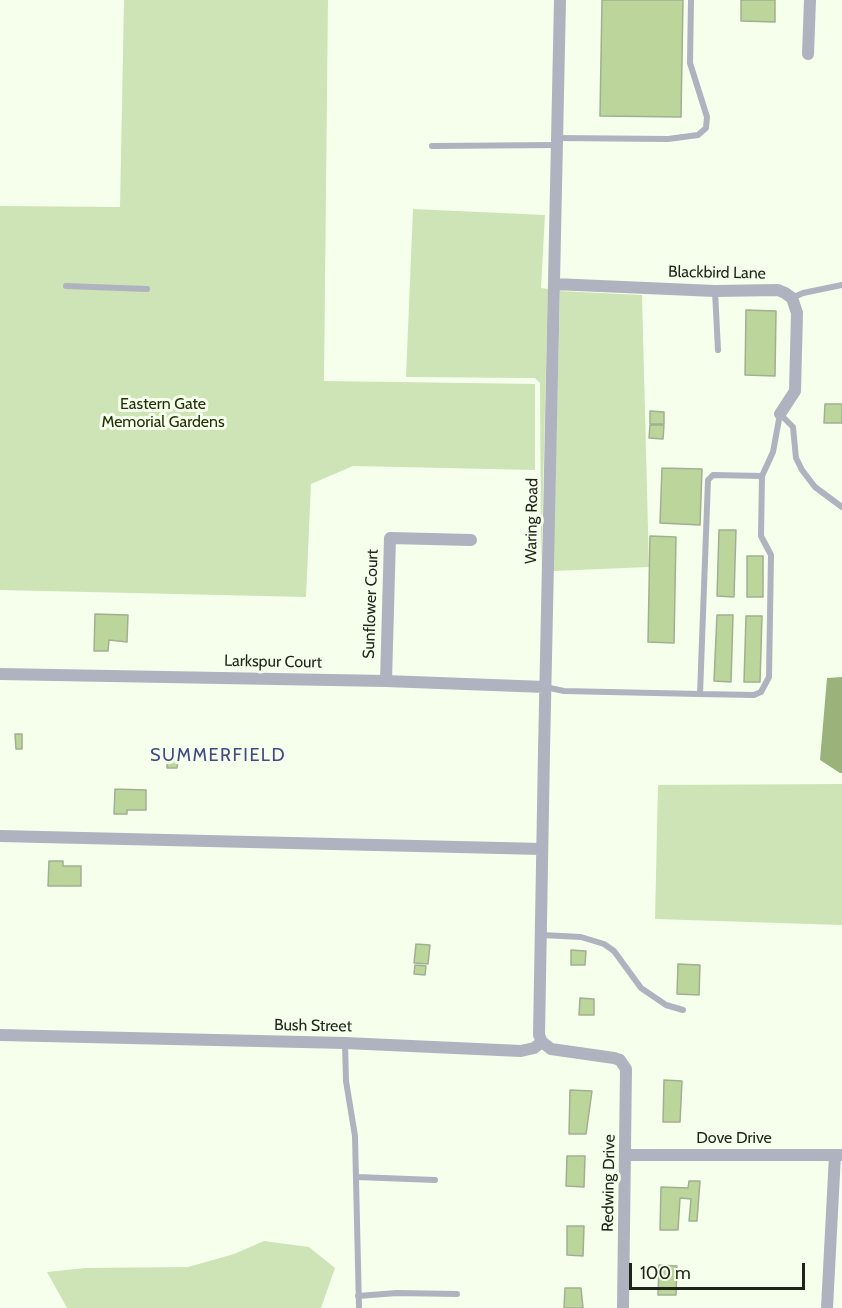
<!DOCTYPE html>
<html>
<head>
<meta charset="utf-8">
<style>
  body { margin:0 }
  #map { position:relative; width:842px; height:1308px; overflow:hidden; background:#f6ffec; font-family:Cabin,sans-serif }
  canvas { display:block }
  .scale { position:absolute; left:629px; top:1263px; width:176px; height:27px; box-sizing:border-box; border:3px solid #1f2419; border-top:0; padding-left:8px; font-size:18px; line-height:21px; white-space:nowrap; color:#1f2419; -webkit-text-stroke:4px #f6ffec; paint-order:stroke }
</style>
</head>
<body>
<div id="map">
<canvas width="842" height="1308"></canvas>
<div class="scale">100 m</div>
</div>
<script>
const ctx = document.querySelector('canvas').getContext('2d');
ctx.lineJoin = 'round';
function fill(path, color) { ctx.fillStyle = color; ctx.fill(path, 'evenodd'); }
const poly = rows => new Path2D(rows.map(r => 'M' + r).join(''));
function trace(path, color, width, dash) { ctx.strokeStyle = color; ctx.lineWidth = width; ctx.lineCap = dash ? 'butt' : 'round'; ctx.setLineDash(dash || []); ctx.stroke(path); }
function write(font, color, halo, rows, align = 'center') {
  ctx.font = font + ' Cabin,sans-serif'; ctx.lineWidth = 6; ctx.setLineDash([]); ctx.textBaseline = 'middle'; ctx.strokeStyle = halo; ctx.fillStyle = color; for (const [text, x, y, turn = 0] of rows) {
    ctx.save(); ctx.translate(x, y); ctx.rotate((+turn || 0) * Math.PI / 180); ctx.textAlign = isNaN(turn) ? turn : align; if (halo) ctx.strokeText(text, 0, 0); ctx.fillText(text, 0, 0); ctx.restore();
  }
}
fill(poly([
  [124,0,328,0,324,381,535,384,535,470,353,466,311,484,306,597,0,590,0,206,120,207],
  [413,209,545,215,541,288,548,289,541,571,540,383,535,378,406,377],
  [560,291,642,295,649,567,553,571],
  [842,784,842,925,655,919,658,785],
  [264,1241,309,1247,335,1268,321,1308,67,1308,47,1272,85,1268,188,1267,234,1254]
]), '#cfe4b6');
fill(poly([
  [842,677,842,773,840,773,820,760,827,678]
]), '#9bb37b');
const building = poly([
  [602,0,683,0,681,117,600,116,602,0],
  [741,0,775,0,775,22,741,21,741,0],
  [746,310,776,311,775,376,745,375,746,310],
  [825,404,842,404,842,423,824,423,825,404],
  [650,411,664,412,664,424,650,424,650,411],
  [650,425,664,425,663,439,649,438,650,425],
  [662,468,702,469,700,525,660,523,662,468],
  [719,530,736,530,734,597,717,596,719,530],
  [650,536,676,537,674,643,648,642,650,536],
  [747,556,763,556,763,597,747,597,747,556],
  [95,614,128,615,127,642,109,640,108,651,94,651,95,614],
  [717,615,733,615,731,682,714,681,717,615],
  [746,616,762,616,760,682,744,682,746,616],
  [15,734,22,734,22,749,16,749,15,734],
  [167,760,178,761,177,768,167,768,167,760],
  [115,789,146,790,146,810,127,810,127,814,114,814,115,789],
  [49,861,63,861,63,866,81,866,81,886,48,886,49,861],
  [416,944,430,945,428,964,414,963,416,944],
  [571,950,586,951,585,965,571,965,571,950],
  [678,964,700,965,699,995,677,994,678,964],
  [415,965,426,966,425,975,414,974,415,965],
  [580,998,594,999,594,1015,579,1015,580,998],
  [664,1080,682,1081,680,1122,663,1122,664,1080],
  [570,1090,592,1091,586,1134,569,1134,570,1090],
  [567,1156,585,1156,584,1187,566,1186,567,1156],
  [689,1181,700,1181,697,1221,689,1221,691,1199,680,1198,678,1230,660,1230,661,1187,688,1188,689,1181],
  [567,1226,584,1226,583,1256,567,1255,567,1226],
  [659,1265,677,1266,676,1295,658,1295,659,1265],
  [565,1288,581,1288,583,1308,564,1308,565,1288]
]);
fill(building, '#bbd59b');
trace(building, '#a2af93', 1.5);
trace(poly([
  [556,138,668,139,698,135,706,128,707,117,690,63,691,0],
  [432,146,556,145],
  [66,286,147,289],
  [715,291,718,350],
  [792,298,803,293,842,285],
  [780,414,793,427,796,458,802,470,815,487,842,507],
  [545,687,564,691,700,694,708,480,713,475,762,476,773,452,780,414],
  [700,694,754,695,761,692,769,677,771,555,761,536,762,476],
  [542,935,581,937,604,944,614,951,641,988,666,1005,683,1010],
  [345,1043,346,1081,355,1136,359,1308],
  [357,1177,435,1180],
  [358,1296,397,1293,457,1294]
]), '#afb2bf', 6);
trace(poly([
  [808,54,810,0],
  [554,284,715,291,778,290,785,293,792,298,797,313,795,391,780,414],
  [0,674,386,681,545,687],
  [386,681,390,538,471,540],
  [0,836,542,849],
  [0,1035,345,1043,521,1051,534,1048,542,1042],
  [542,1042,539,1035,544,751,560,0],
  [542,1042,551,1049,614,1058,620,1060,626,1069,623,1308],
  [627,1155,842,1155],
  [827,1308,835,1155]
]), '#afb2bf', 12);
write('16px', '#1f2419', '#f6ffec', [
  ["Blackbird Lane",717,273,1],
  ["Waring Road",532,521,-89],
  ["Sunflower Court",371,604,-88],
  ["Larkspur Court",273,662,1],
  ["Bush Street",313,1026,1],
  ["Dove Drive",734,1138],
  ["Redwing Drive",609,1183,-89]
]);
write('16px', '#213005', '#f6ffec', [
  ["Eastern Gate",163,404],
  ["Memorial Gardens",163,422]
]);
ctx.letterSpacing = '1.5px';
write('18px', '#424985', '#f6ffec', [
  ["SUMMERFIELD",218,756]
]);
ctx.letterSpacing = '0px';
</script>
</body>
</html>
